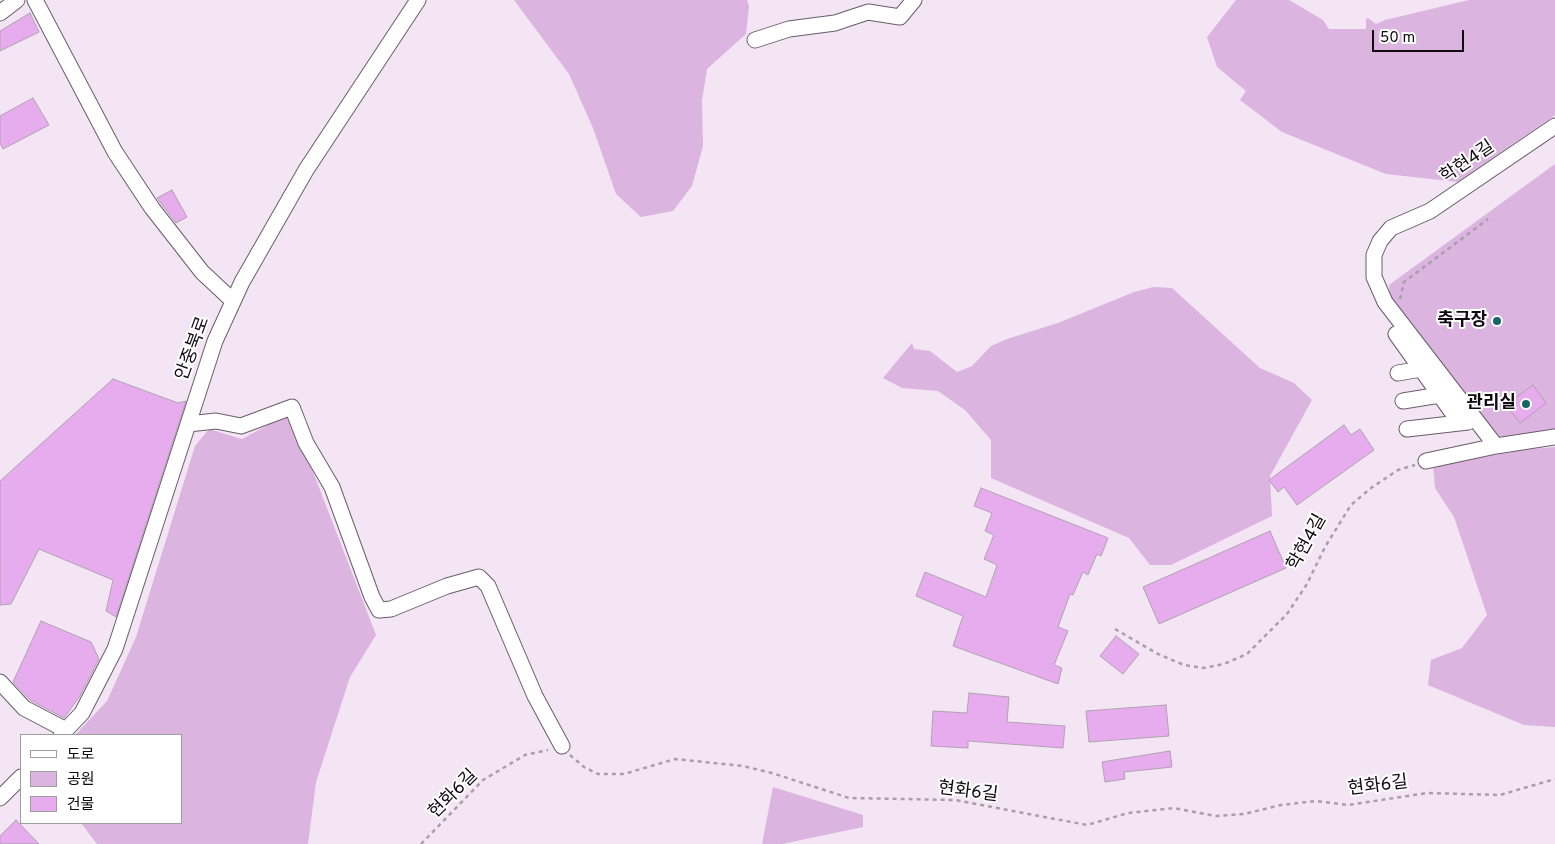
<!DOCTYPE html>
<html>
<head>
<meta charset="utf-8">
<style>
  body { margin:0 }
  #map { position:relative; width:1555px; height:844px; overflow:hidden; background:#f3e5f4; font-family:Overpass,"Noto Sans KR",sans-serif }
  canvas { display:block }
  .legend { position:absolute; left:20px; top:734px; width:162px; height:90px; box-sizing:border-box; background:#fff; border:1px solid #9f9d9f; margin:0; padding:6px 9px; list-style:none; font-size:15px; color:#100b10 }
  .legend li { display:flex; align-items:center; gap:10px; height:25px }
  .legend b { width:25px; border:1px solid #9f9d9f }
  .scale { position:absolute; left:1372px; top:30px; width:92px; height:22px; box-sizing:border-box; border:2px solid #100b10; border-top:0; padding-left:6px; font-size:15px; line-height:18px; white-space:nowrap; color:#100b10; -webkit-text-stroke:4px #fff; paint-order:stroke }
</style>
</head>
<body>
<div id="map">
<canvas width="1555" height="844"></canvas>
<ul class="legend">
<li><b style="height:6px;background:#fff"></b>도로</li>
<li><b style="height:14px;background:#dbb4df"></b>공원</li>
<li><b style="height:14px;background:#e7aced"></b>건물</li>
</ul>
<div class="scale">50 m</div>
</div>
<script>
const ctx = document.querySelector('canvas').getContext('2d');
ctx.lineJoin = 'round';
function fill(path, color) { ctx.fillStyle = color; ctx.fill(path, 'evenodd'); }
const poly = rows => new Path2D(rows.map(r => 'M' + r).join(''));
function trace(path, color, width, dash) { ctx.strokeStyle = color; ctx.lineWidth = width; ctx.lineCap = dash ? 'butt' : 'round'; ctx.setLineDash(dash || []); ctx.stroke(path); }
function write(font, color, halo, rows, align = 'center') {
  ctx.font = font + ' Overpass,"Noto Sans KR",sans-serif'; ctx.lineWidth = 4; ctx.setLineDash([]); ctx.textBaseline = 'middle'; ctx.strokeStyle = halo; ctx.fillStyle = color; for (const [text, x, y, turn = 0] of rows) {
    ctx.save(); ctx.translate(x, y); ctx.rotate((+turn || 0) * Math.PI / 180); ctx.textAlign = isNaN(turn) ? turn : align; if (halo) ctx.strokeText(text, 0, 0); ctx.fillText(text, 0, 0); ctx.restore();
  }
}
fill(poly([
  [514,0,747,0,749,6,746,34,707,69,702,100,703,146,692,186,673,211,641,217,616,194,593,128,569,74],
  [1236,0,1289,0,1323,20,1329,29,1366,29,1366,19,1368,18,1376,24,1385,20,1469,0,1555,0,1555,115,1458,182,1386,174,1282,132,1240,100,1246,91,1217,67,1207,37],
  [1555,164,1555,445,1505,451,1426,346,1390,295,1389,285],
  [1153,287,1172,288,1260,368,1294,383,1312,400,1270,476,1272,516,1171,565,1150,565,1129,538,991,478,991,440,965,410,938,391,902,388,883,378,912,343,914,349,930,351,957,372,972,366,991,346,1007,339,1058,323,1134,292],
  [288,414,315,477,376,635,350,677,316,782,308,844,97,844,81,823,181,823,181,735,75,735,107,701,136,637,195,446,209,429,242,439],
  [1555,447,1555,727,1524,725,1428,685,1431,660,1462,648,1487,615,1454,517,1435,488,1433,465,1531,449],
  [773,787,863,815,863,827,782,844,762,844]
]), '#dbb4df');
const building = poly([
  [30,13,39,32,0,51,0,31,30,13],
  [33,98,49,125,3,149,0,143,0,116,33,98],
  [172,190,187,217,176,223,157,198,172,190],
  [113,379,178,403,186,401,116,617,106,611,113,580,39,549,11,604,0,605,0,481,113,379],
  [1533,385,1546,403,1520,423,1506,405,1533,385],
  [1344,425,1351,435,1360,429,1374,450,1297,505,1284,487,1278,492,1269,480,1344,425],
  [981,488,1108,538,1101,556,1097,554,1088,575,1083,572,1073,595,1070,594,1058,627,1068,631,1054,665,1062,668,1058,684,953,646,963,616,916,596,925,572,986,597,997,565,984,559,994,535,985,531,992,513,974,506,981,488],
  [1270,531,1286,568,1159,624,1143,587,1270,531],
  [41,621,91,642,99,659,80,696,64,718,30,700,13,682,41,621],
  [1116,636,1139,654,1123,674,1100,656,1116,636],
  [969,693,1009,697,1007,722,1065,726,1063,748,968,741,968,748,931,746,933,711,967,713,969,693],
  [1166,705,1169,736,1089,742,1086,711,1166,705],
  [1170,751,1172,767,1124,772,1125,779,1105,782,1102,762,1170,751],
  [16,820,39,844,0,844,0,836,16,820]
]);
fill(building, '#e7aced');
trace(building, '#afa2b0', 1);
const minor = poly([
  [35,0,115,152,152,208,202,272,233,301],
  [0,13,17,0],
  [755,40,789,29,835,23,868,12,900,17,914,0],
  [1396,334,1459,422],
  [1398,373,1421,369],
  [1403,401,1440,395],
  [188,424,216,421,241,426,292,407,306,443,332,487,372,597,379,610,391,609,447,586,479,577,488,586,535,696,562,746],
  [1407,429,1468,422],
  [1496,446,1385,302,1374,277,1374,255,1380,241,1391,228,1430,211,1555,126],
  [1426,461,1496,446,1555,437],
  [0,682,24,708,66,730],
  [61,735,82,713,115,649,215,341,242,282,306,170,418,0],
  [0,798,21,777]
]);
trace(minor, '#695d6a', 17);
trace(poly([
  [1400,299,1404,282,1488,219],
  [1115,629,1158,654,1184,665,1203,668,1224,664,1247,654,1287,614,1307,584,1325,547,1351,505,1371,488,1398,470,1415,465],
  [570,755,584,767,598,774,624,774,675,759,743,766,772,773,849,798,955,800,1087,825,1128,813,1174,808,1216,816,1244,814,1281,805,1316,801,1348,805,1427,793,1500,795,1555,779],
  [421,844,483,780,525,755,548,750]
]), '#a99eaa', 2.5, [4, 4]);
trace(minor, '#fff', 15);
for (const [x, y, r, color] of [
  [1497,321,5,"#156564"],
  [1526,404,5,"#156564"]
]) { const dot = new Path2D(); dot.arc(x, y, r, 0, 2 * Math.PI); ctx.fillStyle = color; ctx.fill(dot); trace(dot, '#fff', 2); }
write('18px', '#100b10', '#fff', [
  ["학현4길",1468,163,-34],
  ["안중북로",194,349,-70],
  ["학현4길",1308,543,-61],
  ["현화6길",1378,787,-7],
  ["현화6길",968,793,7],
  ["현화6길",454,795,-45]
]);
write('bold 18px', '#100b10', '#fff', [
  ["축구장",1487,321],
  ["관리실",1516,404]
], 'right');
</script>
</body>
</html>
